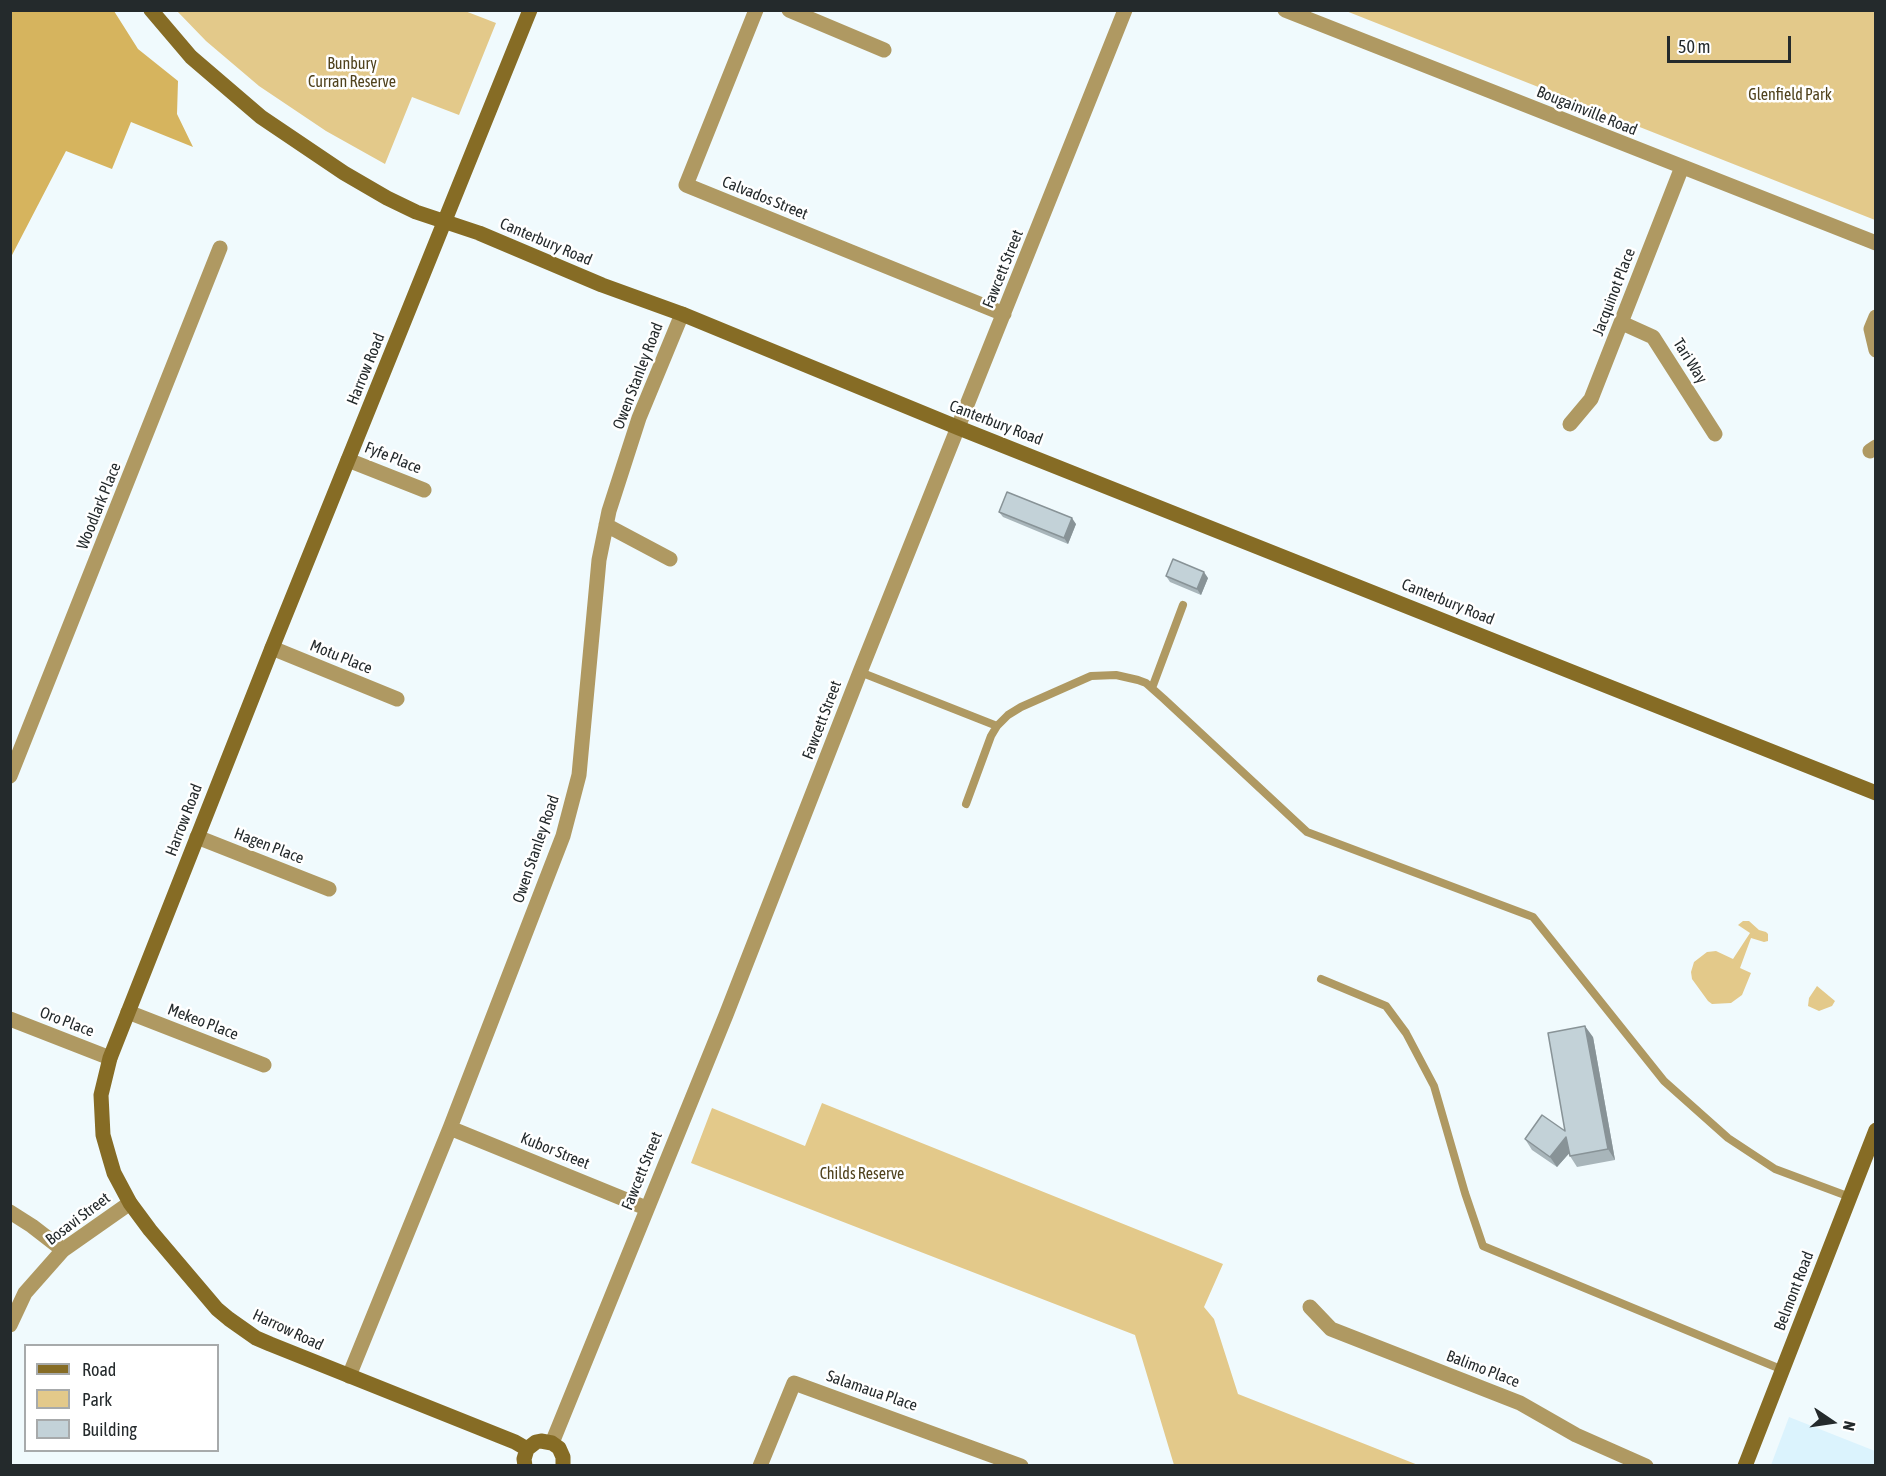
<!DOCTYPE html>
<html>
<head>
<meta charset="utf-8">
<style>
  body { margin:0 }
  #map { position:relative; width:1886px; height:1476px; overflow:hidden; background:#f0fafd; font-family:"Asap Condensed",sans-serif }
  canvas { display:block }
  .frame { position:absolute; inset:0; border:12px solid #242a2c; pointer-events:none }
  .legend { position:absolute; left:24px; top:1344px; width:195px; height:108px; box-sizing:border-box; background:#fff; border:2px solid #a7aaab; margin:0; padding:8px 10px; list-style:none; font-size:18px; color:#242a2c }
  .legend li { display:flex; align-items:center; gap:12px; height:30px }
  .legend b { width:30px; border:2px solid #a7aaab }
  .north { position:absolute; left:1802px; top:1392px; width:60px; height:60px; -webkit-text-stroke:4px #fff; paint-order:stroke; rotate:103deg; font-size:16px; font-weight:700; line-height:24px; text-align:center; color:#242a2c }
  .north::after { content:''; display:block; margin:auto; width:21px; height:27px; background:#242a2c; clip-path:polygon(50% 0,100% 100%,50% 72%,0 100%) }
  .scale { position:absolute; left:1667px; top:36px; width:124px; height:27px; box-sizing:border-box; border:3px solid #242a2c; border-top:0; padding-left:8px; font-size:18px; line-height:21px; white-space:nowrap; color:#242a2c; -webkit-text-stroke:4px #fff; paint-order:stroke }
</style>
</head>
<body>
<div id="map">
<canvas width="1886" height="1476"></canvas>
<div class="frame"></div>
<ul class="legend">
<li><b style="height:8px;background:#866c25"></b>Road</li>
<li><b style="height:16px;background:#e3c98a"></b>Park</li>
<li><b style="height:16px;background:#c3d2d8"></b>Building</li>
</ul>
<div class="north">N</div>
<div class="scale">50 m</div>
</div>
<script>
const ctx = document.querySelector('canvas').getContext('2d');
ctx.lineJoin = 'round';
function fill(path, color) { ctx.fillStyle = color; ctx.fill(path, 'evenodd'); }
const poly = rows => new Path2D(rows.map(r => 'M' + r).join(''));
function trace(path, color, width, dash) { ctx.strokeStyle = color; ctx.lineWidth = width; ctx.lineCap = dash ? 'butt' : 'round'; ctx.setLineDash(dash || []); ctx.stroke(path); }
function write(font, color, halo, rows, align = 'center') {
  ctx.font = font + ' "Asap Condensed",sans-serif'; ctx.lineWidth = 5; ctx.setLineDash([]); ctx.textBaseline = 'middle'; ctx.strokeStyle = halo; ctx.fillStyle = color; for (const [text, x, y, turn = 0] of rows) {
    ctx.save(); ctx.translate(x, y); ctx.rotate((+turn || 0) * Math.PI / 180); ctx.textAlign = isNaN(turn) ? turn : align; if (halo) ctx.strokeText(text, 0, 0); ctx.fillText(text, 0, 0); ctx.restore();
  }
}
fill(poly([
  [1789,1417,1875,1451,1875,1465,1771,1465]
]), '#dbf3fd');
fill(poly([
  [465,11,496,23,459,115,412,97,385,164,326,131,259,86,206,41,177,11],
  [1346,11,1875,11,1875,220],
  [1743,921,1749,921,1759,930,1766,932,1768,934,1768,941,1764,942,1751,938,1740,968,1751,973,1742,995,1731,1003,1712,1004,1708,1001,1692,979,1691,972,1694,962,1707,952,1716,951,1733,959,1750,933,1738,925],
  [1817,986,1835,1001,1832,1006,1819,1011,1808,1006,1809,998],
  [822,1103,1223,1264,1204,1307,1214,1319,1238,1394,1418,1465,1174,1465,1135,1335,691,1163,712,1108,805,1146]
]), '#e3c98a');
fill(poly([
  [11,10,114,11,138,49,178,81,177,114,193,147,131,122,112,169,66,151,11,257]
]), '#d6b45e');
trace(poly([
  [860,672,997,726],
  [1152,688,1183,605],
  [966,804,991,736,997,726,1008,715,1021,707,1091,676,1116,675,1138,680,1146,683,1164,699,1307,832,1533,917,1664,1081,1728,1138,1775,1169,1850,1197],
  [1321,979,1386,1006,1406,1033,1434,1086,1465,1193,1483,1246,1783,1370]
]), '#af9962', 8);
trace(poly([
  [756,10,686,185,1004,314],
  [789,10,884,50],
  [1285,10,1876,243],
  [1876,317,1871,329,1876,350],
  [1622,323,1653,337,1715,434],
  [1570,424,1591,399,1682,167],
  [1870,451,1876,447],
  [348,460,424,490],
  [606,525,670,559],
  [272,648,397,699],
  [10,776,220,248],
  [197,837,329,889],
  [128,1012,264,1065],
  [10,1019,110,1058],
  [450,1128,646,1208],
  [10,1212,32,1226,63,1250],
  [1310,1307,1331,1329,1520,1403,1576,1435,1646,1466],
  [10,1325,25,1293,63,1250,130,1203],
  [349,1376,450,1128,563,836,579,775,599,560,609,511,639,418,682,314],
  [552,1443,726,1015,860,672,1125,10],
  [760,1466,794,1383,1021,1466]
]), '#af9962', 15);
trace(poly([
  [151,10,191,57,261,117,344,173,387,198,416,212,479,233,602,285,682,314,959,428,1876,793],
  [527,1449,515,1442,270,1344,256,1338,229,1319,217,1309,150,1230,130,1203,114,1173,109,1156,103,1135,101,1095,110,1058,272,648,530,10],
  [525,1466,524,1459,527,1449,536,1442,541,1441,552,1443,559,1448,563,1457,563,1466],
  [1745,1466,1876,1130]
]), '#866c25', 15);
fill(poly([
  [999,512,1076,524,1068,544,1003,517],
  [1166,576,1208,578,1201,595,1170,582],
  [1593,1037,1615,1160,1577,1167,1570,1156,1569,1153,1557,1167,1532,1150,1525,1139,1565,1131]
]), '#a8b5ba');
fill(poly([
  [1072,518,1076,524,1068,544,1064,538],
  [1204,572,1208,578,1201,595,1197,589],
  [1585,1026,1593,1037,1615,1160,1608,1149],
  [1566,1137,1574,1148,1557,1167,1550,1157]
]), '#889397');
const building = poly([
  [1007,492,1072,518,1064,538,999,512,1007,492],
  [1173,559,1204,572,1197,589,1166,576,1173,559],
  [1585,1026,1608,1149,1570,1156,1566,1137,1550,1157,1525,1139,1542,1115,1565,1131,1548,1033,1585,1026]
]);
fill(building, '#c3d2d8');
trace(building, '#889397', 1.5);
write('16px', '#50421d', '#fff', [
  ["Bunbury",352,64],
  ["Curran Reserve",352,82],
  ["Glenfield Park",1790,95],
  ["Childs Reserve",862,1174]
]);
write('16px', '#242a2c', '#fff', [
  ["Bougainville Road",1587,111,22],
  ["Calvados Street",765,198,22],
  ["Canterbury Road",546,242,23],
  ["Fawcett Street",1003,269,-68],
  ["Jacquinot Place",1614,292,-69],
  ["Tari Way",1690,361,58],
  ["Harrow Road",366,369,-68],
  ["Owen Stanley Road",638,376,-69],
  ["Canterbury Road",996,423,21],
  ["Fyfe Place",393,458,22],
  ["Woodlark Place",99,506,-68],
  ["Canterbury Road",1448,602,22],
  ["Motu Place",341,657,22],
  ["Fawcett Street",822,720,-69],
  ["Harrow Road",184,820,-69],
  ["Hagen Place",269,846,21],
  ["Owen Stanley Road",536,849,-71],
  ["Oro Place",67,1022,21],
  ["Mekeo Place",203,1022,21],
  ["Kubor Street",555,1151,22],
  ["Fawcett Street",642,1171,-68],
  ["Bosavi Street",78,1219,-37],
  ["Belmont Road",1794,1291,-69],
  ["Harrow Road",288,1330,25],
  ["Balimo Place",1483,1369,21],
  ["Salamaua Place",872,1391,19]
]);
</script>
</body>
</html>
